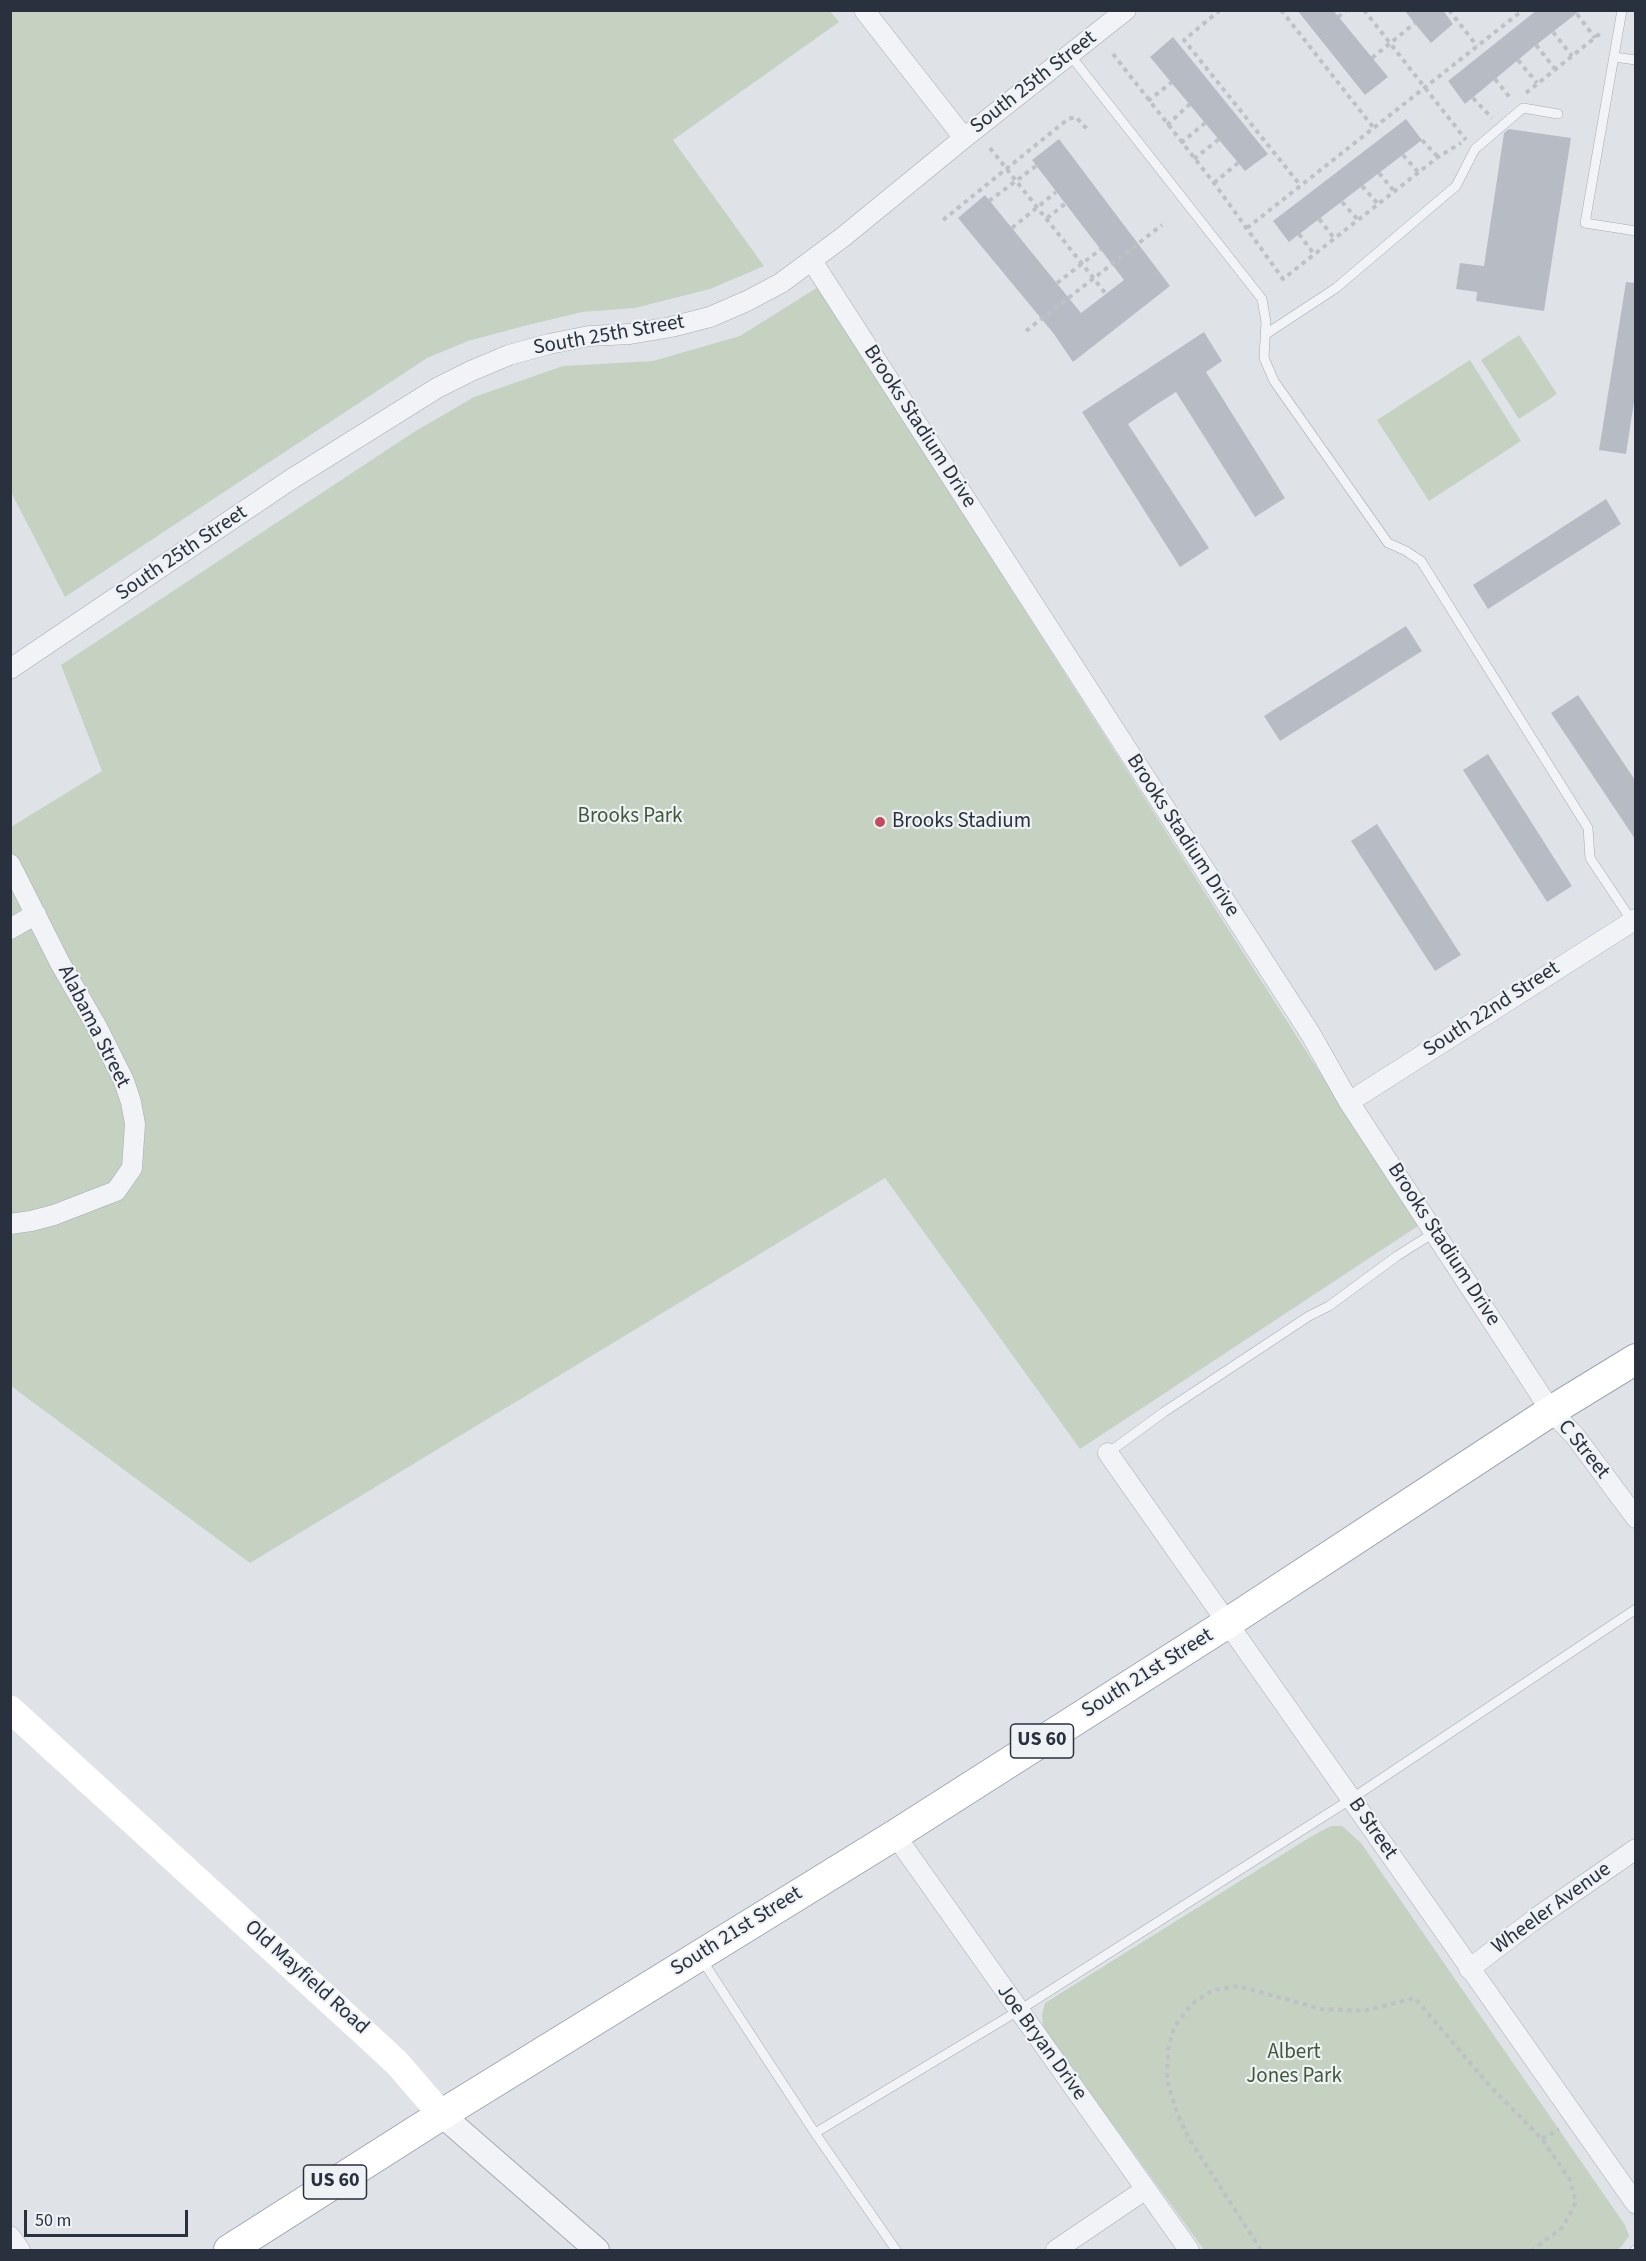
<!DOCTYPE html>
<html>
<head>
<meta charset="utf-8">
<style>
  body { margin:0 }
  #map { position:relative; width:1646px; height:2261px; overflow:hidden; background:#dfe3e8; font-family:"Source Sans 3",sans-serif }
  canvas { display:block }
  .frame { position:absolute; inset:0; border:12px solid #29313e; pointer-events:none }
  .scale { position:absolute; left:24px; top:2210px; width:164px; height:27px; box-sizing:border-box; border:3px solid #29313e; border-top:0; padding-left:8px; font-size:18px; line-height:21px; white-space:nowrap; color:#29313e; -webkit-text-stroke:4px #eff2f5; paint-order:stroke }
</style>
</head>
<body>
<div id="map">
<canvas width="1646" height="2261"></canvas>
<div class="frame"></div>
<div class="scale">50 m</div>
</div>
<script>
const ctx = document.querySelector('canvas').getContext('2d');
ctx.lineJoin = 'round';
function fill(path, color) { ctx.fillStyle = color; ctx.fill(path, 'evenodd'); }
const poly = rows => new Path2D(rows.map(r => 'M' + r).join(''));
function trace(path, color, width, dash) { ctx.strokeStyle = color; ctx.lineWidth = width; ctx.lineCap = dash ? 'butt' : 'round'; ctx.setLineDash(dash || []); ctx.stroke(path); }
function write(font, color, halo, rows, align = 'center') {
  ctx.font = font + ' "Source Sans 3",sans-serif'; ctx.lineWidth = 4.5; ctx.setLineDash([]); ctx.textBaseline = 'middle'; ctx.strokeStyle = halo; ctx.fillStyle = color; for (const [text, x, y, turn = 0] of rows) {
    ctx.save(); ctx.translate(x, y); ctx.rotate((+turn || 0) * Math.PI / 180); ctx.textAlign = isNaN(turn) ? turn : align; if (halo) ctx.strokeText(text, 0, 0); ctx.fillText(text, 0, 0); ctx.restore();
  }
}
fill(poly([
  [830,11,839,22,673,140,764,266,710,289,635,308,582,312,524,326,468,341,427,358,65,597,11,492,11,11],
  [818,287,1418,1226,1080,1449,885,1178,250,1563,11,1386,11,827,102,771,61,665,414,432,474,397,563,366,653,361,740,336],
  [1519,335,1557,394,1519,419,1481,360],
  [1470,360,1521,441,1429,501,1377,420],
  [1331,1826,1342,1826,1361,1843,1625,2225,1629,2236,1621,2247,1616,2250,1204,2250,1049,2036,1043,2025,1042,2015,1045,2003,1312,1836]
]), '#c5d1c1');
fill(poly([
  [1297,10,1333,10,1388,77,1365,95],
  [1404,10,1443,10,1453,24,1431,43],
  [1537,10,1581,10,1536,45,1465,104,1448,81],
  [1173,37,1268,154,1245,171,1150,57],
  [1406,119,1422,140,1289,242,1273,221],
  [1509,129,1571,138,1544,311,1476,301,1477,292,1456,289,1460,263,1484,266,1504,133],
  [1059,139,1170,286,1073,362,1054,334,958,218,985,195,1081,313,1124,280,1032,160],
  [1626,282,1635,283,1635,395,1626,454,1599,450],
  [1204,332,1222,361,1206,372,1285,498,1255,517,1176,392,1154,406,1128,424,1209,548,1180,567,1082,412],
  [1606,499,1621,524,1488,609,1473,585],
  [1406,626,1422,651,1280,741,1264,716],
  [1578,695,1635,780,1635,839,1551,713],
  [1488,754,1572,886,1547,902,1463,770],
  [1377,824,1461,955,1435,971,1351,841]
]), '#b7bcc4');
const service = poly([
  [1622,10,1585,223,1636,231],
  [1070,55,1262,299,1266,322,1264,358,1274,381,1388,543,1406,551,1421,561,1588,828,1590,858,1632,921],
  [1614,57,1636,60],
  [1266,334,1336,288,1456,186,1475,149,1523,108,1558,114],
  [1108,1453,1164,1412,1309,1316,1329,1306,1397,1256,1435,1232],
  [702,1960,815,2133,896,2250],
  [815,2133,1018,2011,1351,1799,1636,1609],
  [1635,2250,1636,2250]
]);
const minor = poly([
  [864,10,964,138],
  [812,261,1310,1033,1349,1102,1551,1411,1575,1436,1636,1518],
  [10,669,290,480,437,388,471,371,509,355,549,344,589,336,630,334,671,327,710,317,747,301,781,283,843,237,964,138,1126,10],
  [10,864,60,963,97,1027,124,1081,131,1102,135,1124,132,1168,116,1191,54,1215,31,1221,10,1224],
  [10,929,36,914],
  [1349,1102,1636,919],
  [1108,1453,1636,2204],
  [895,1835,1189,2250],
  [1469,1969,1539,1916,1636,1849],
  [10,2236,20,2250],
  [1056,2250,1146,2189]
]);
const tertiary = poly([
  [442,2115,597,2250]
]);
const primary = poly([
  [229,2250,449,2110,895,1835,1229,1622,1551,1411,1636,1359]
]);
trace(service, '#a5aab2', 10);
trace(minor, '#a5aab2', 21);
trace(tertiary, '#a5aab2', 26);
trace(primary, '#9fa7b3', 32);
trace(poly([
  [1220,10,1184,40,1300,185],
  [1281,10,1373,127],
  [1364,10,1466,140],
  [1449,10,1477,46],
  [1577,14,1595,38],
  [1338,17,1347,10],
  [1553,32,1572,56],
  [1536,45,1555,69],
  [1113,54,1214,183,1283,279,1438,157,1461,143],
  [1372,58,1415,23],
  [1518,60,1537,83],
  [1495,79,1511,99],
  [1526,93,1602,32],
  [1473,98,1492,118],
  [1148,101,1172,82],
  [1167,125,1190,104],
  [1422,140,1438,157],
  [1181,143,1205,123],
  [990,148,1106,294],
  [1403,155,1418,172],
  [1194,159,1219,139],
  [1379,173,1394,191],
  [1214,183,1238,163],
  [1362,186,1378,204],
  [989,201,1036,166],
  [1342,202,1358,220],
  [1047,218,1065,204],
  [1319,219,1334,238],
  [943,220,1068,119,1076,117,1087,129],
  [1012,228,1056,192],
  [1247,228,1523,10],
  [1299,234,1314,254],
  [1057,283,1101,249],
  [1026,331,1162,225],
  [1542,2139,1559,2129],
  [1261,2250,1188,2137,1176,2110,1167,2080,1168,2050,1174,2027,1192,2004,1213,1990,1238,1986,1321,2009,1364,2011,1415,1998,1489,2085,1542,2139,1570,2180,1576,2202,1563,2227,1532,2250]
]), '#bec1c6', 4, [4.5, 4.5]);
trace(service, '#f2f3f6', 9);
trace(minor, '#f2f3f6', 20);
trace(tertiary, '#f2f3f6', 24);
trace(poly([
  [10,1709,369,2037,397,2063,442,2115]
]), '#fff', 27);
trace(primary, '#fff', 30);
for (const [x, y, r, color] of [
  [880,822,6,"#c64b5e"]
]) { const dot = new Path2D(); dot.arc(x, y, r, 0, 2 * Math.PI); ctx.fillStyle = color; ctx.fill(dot); trace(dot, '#eff2f5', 2); }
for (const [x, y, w] of [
  [1042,1741,63],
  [335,2182,63]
]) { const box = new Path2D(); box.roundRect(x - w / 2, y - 17, w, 34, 4.5); ctx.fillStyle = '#eff2f5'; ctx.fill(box); trace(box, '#29313e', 1.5); }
write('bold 20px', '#29313e', null, [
  ["US 60",1042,1741],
  ["US 60",335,2182]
]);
write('21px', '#29313e', '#eff2f5', [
  ["South 25th Street",1034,83,-38],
  ["South 25th Street",609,336,-10],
  ["Brooks Stadium Drive",919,427,57],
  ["South 25th Street",182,554,-34],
  ["Brooks Stadium Drive",1182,836,57],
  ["South 22nd Street",1492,1010,-33],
  ["Alabama Street",93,1027,63],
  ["Brooks Stadium Drive",1443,1245,57],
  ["C Street",1583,1450,51],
  ["South 21st Street",1148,1674,-32],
  ["B Street",1372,1829,55],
  ["Wheeler Avenue",1552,1909,-36],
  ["South 21st Street",737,1932,-32],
  ["Old Mayfield Road",306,1978,42],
  ["Joe Bryan Drive",1041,2043,54]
]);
write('21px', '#3e5937', '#eff2f5', [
  ["Brooks Park",630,817],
  ["Albert",1294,2053],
  ["Jones Park",1294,2077]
]);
write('21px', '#29313e', '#eff2f5', [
  ["Brooks Stadium",892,822]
], 'left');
</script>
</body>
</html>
